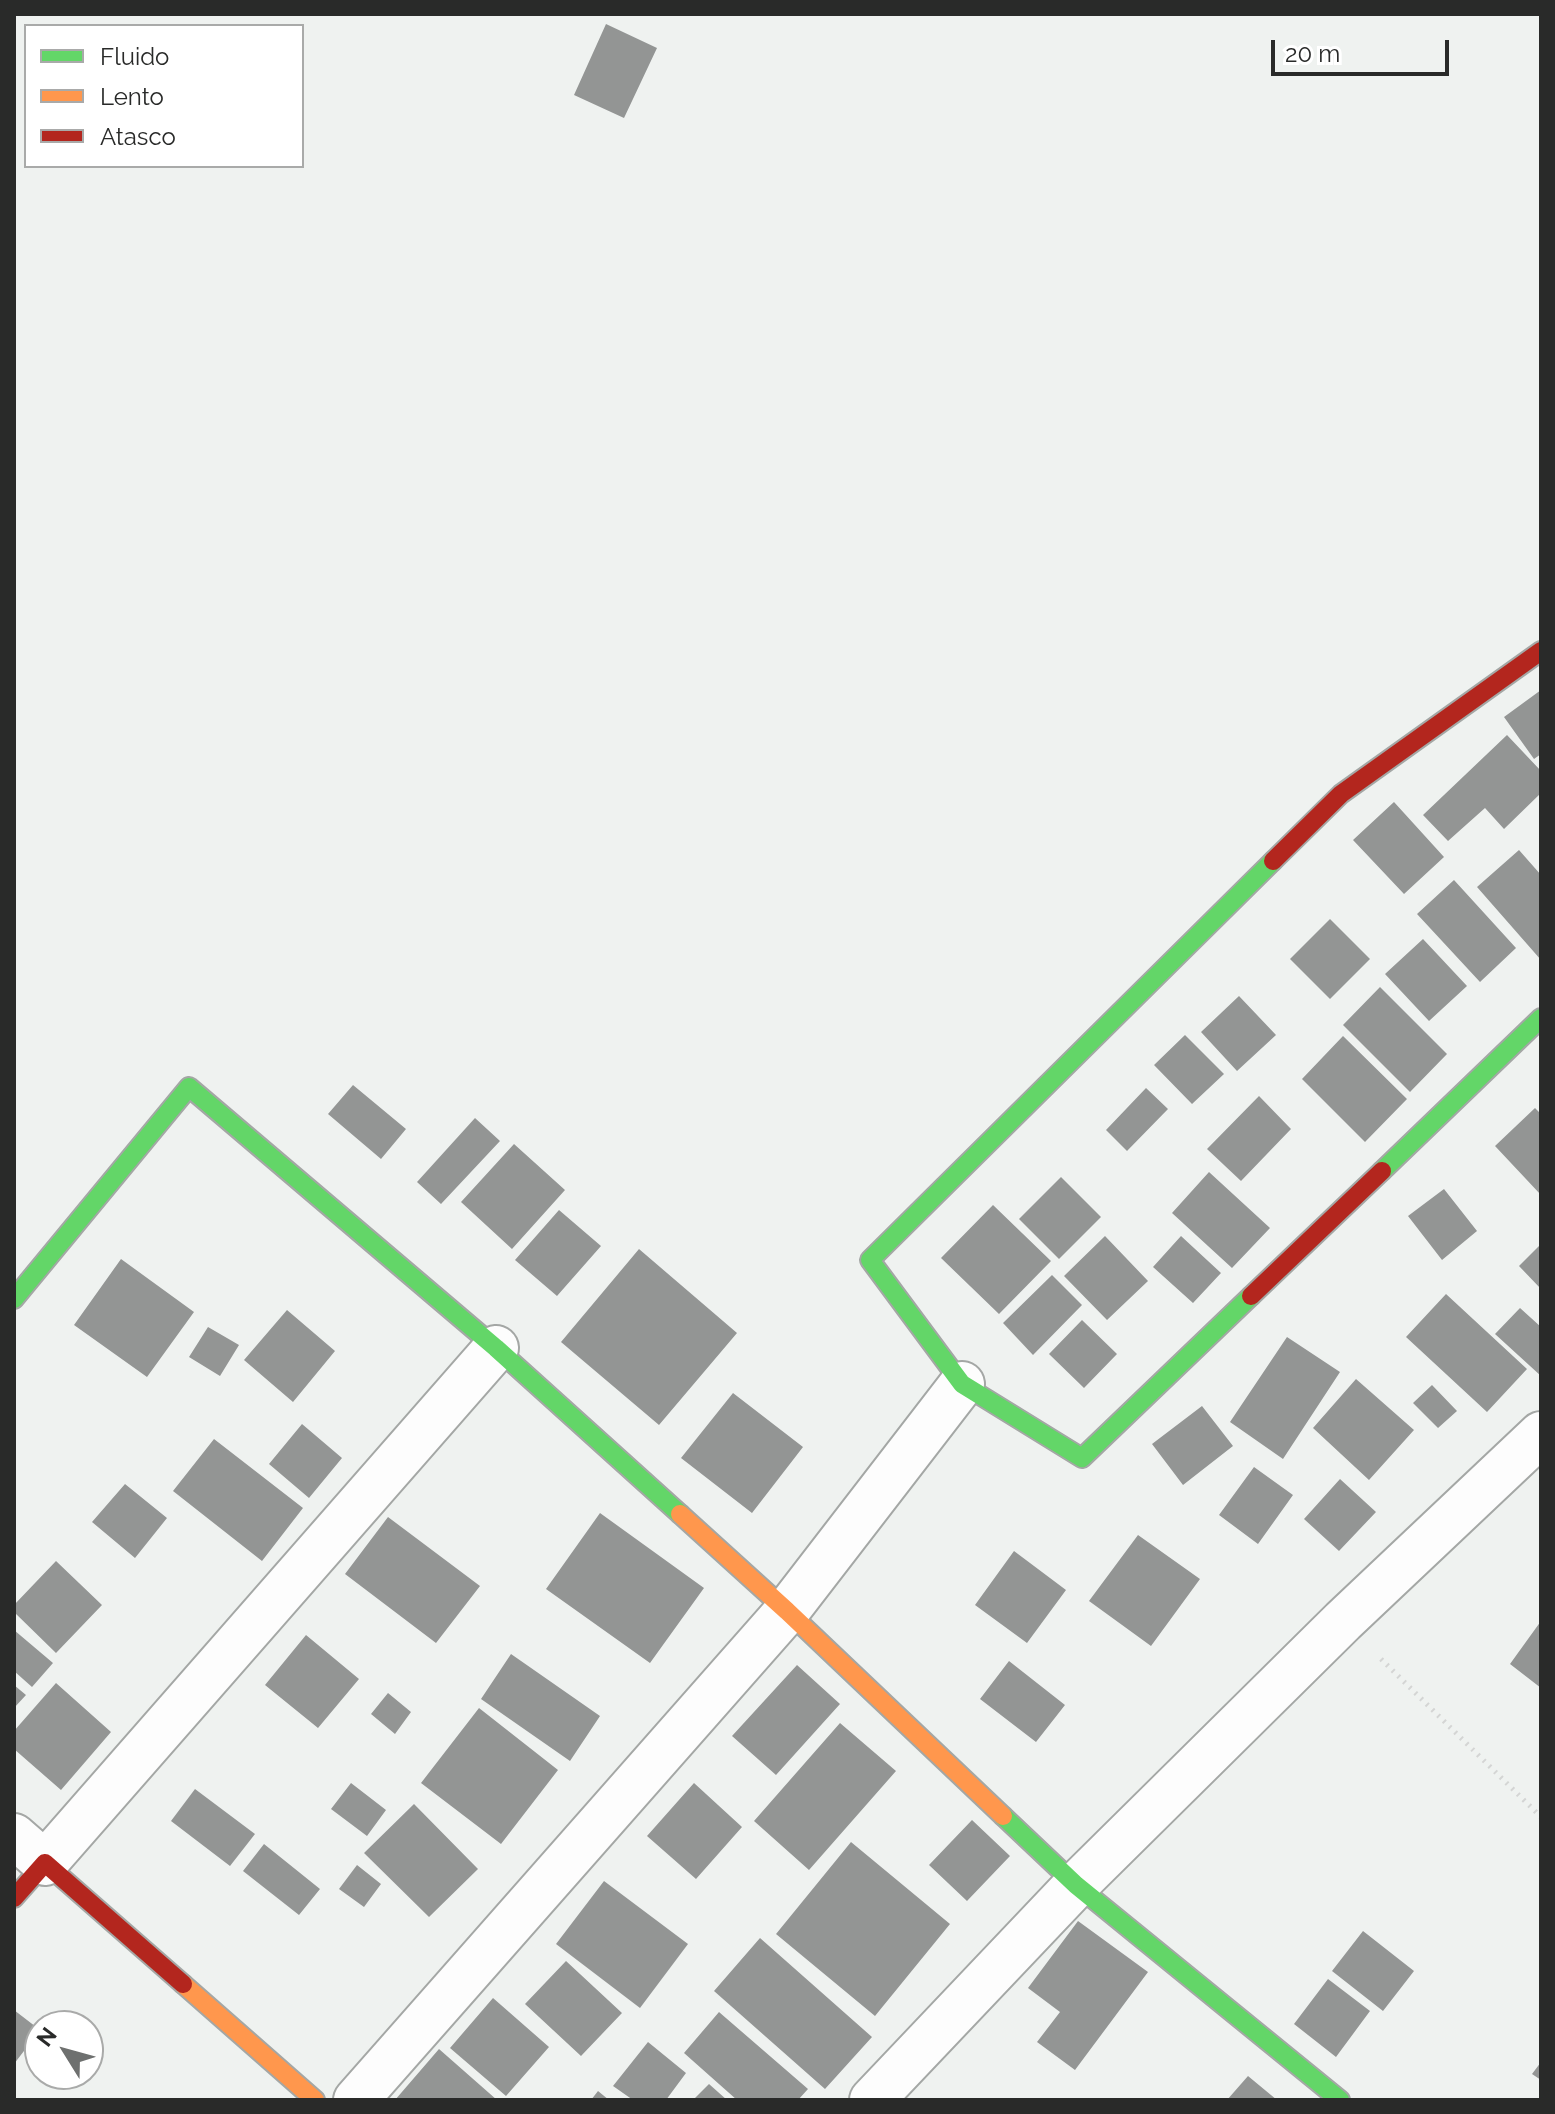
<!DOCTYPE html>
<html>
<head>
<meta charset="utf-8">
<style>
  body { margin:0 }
  #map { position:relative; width:1555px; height:2114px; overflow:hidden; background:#eff2f0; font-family:Raleway,sans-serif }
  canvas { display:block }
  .frame { position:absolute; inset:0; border:16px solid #292a29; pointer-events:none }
  .legend { position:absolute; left:24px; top:24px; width:280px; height:144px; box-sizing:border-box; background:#fff; border:2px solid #a9aaa9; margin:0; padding:10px 14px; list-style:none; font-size:24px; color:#292a29 }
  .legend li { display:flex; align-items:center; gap:16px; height:40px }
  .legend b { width:40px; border:2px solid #a9aaa9 }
  .north { position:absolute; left:24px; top:2010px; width:80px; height:80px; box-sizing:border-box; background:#fff; border:2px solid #a9aaa9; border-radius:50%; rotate:307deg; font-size:22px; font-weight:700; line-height:32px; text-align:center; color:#292a29 }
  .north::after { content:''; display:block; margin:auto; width:28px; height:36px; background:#6e706f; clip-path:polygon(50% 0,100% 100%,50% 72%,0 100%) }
  .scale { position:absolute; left:1271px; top:40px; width:178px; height:36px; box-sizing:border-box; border:4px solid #292a29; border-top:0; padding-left:10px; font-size:24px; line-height:28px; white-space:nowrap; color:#292a29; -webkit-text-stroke:6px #fff; paint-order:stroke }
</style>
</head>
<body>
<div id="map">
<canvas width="1555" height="2114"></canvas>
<div class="frame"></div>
<ul class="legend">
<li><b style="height:10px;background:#63d668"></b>Fluido</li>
<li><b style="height:10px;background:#ff974d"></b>Lento</li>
<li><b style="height:10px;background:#b3261e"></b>Atasco</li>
</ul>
<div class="north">N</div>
<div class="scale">20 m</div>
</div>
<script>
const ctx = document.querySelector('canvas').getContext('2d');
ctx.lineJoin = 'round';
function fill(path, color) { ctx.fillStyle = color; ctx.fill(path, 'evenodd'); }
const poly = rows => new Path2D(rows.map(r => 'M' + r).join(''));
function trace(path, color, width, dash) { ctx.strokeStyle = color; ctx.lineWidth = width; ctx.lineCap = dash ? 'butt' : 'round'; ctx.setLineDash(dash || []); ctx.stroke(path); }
fill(poly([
  [606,24,657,48,624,118,574,95],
  [1541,690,1541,754,1534,759,1504,717],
  [1507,735,1541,771,1541,793,1504,829,1485,808,1448,841,1423,815],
  [1394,802,1444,857,1404,894,1353,840],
  [1519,850,1541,875,1541,960,1477,887],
  [1454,880,1516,948,1480,982,1417,914],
  [1330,919,1370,959,1330,999,1290,959],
  [1423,939,1467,986,1429,1021,1385,974],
  [1380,987,1447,1054,1410,1092,1343,1025],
  [1239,996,1276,1035,1237,1071,1201,1032],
  [1185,1035,1224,1074,1192,1104,1154,1065],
  [1343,1036,1407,1099,1365,1142,1302,1079],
  [353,1085,406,1129,381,1159,328,1114],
  [1146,1088,1168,1109,1127,1151,1106,1130],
  [1259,1096,1291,1129,1241,1181,1207,1149],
  [1535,1108,1541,1114,1541,1195,1495,1146],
  [475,1118,500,1141,441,1204,417,1182],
  [514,1144,565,1190,512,1249,461,1202],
  [1209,1172,1270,1228,1232,1268,1172,1213],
  [1061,1177,1101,1217,1059,1259,1019,1219],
  [1444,1189,1477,1231,1442,1260,1408,1216],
  [993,1205,1051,1261,999,1314,941,1258],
  [559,1210,601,1246,557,1296,515,1260],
  [1105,1236,1148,1281,1107,1320,1064,1276],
  [1181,1236,1221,1273,1193,1303,1153,1267],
  [1541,1244,1541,1289,1519,1266],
  [639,1249,737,1333,659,1425,561,1342],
  [121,1259,194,1312,147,1377,74,1325],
  [1052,1275,1082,1305,1033,1355,1003,1323],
  [1446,1294,1527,1369,1487,1412,1406,1337],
  [1520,1308,1541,1327,1541,1376,1495,1334],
  [287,1310,335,1351,293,1402,244,1360],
  [1082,1320,1117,1354,1084,1388,1049,1354],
  [208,1327,239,1345,220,1376,189,1357],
  [1287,1337,1340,1372,1283,1459,1230,1422],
  [1356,1379,1414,1430,1369,1480,1313,1428],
  [1432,1385,1457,1411,1438,1428,1413,1403],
  [733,1393,803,1447,752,1513,681,1458],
  [1202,1406,1233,1446,1183,1485,1152,1444],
  [302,1424,342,1458,309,1498,269,1464],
  [214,1439,303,1508,262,1561,173,1491],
  [1254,1467,1293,1495,1258,1544,1219,1515],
  [1340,1479,1376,1512,1339,1551,1304,1519],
  [125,1484,167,1518,135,1558,92,1522],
  [600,1513,704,1588,650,1663,546,1589],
  [388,1517,480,1586,436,1643,345,1574],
  [1138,1535,1200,1579,1151,1646,1089,1601],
  [1014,1551,1066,1590,1027,1643,975,1605],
  [56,1561,102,1605,56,1653,14,1612,14,1605],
  [1541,1621,1541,1688,1510,1664],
  [14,1630,53,1663,32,1687,14,1671],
  [306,1635,359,1679,318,1728,265,1685],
  [511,1654,600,1716,570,1761,481,1699],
  [1009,1661,1065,1705,1036,1742,980,1699],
  [797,1665,840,1704,776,1775,732,1736],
  [56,1683,111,1732,61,1790,14,1749,14,1731],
  [14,1685,26,1695,14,1708],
  [388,1693,411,1712,395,1734,371,1714],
  [479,1708,558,1770,501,1844,421,1783],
  [840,1723,896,1771,809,1870,754,1821],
  [351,1783,386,1810,367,1836,331,1809],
  [694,1783,742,1827,696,1879,647,1836],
  [195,1789,255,1834,230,1866,171,1821],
  [414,1804,478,1869,429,1917,364,1853],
  [972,1820,1010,1856,967,1901,929,1865],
  [851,1842,950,1924,875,2016,776,1934],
  [264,1844,320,1889,299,1915,243,1871],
  [357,1865,381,1884,364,1907,339,1889],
  [604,1881,688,1944,640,2008,556,1944],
  [1078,1921,1148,1972,1075,2070,1037,2042,1060,2012,1028,1988],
  [1363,1931,1414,1971,1383,2011,1332,1971],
  [760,1938,872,2037,825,2089,714,1991],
  [566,1961,622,2013,581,2056,525,2004],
  [1328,1979,1370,2011,1336,2057,1294,2024],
  [493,1998,549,2047,506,2096,450,2048],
  [14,2010,40,2030,14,2064],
  [719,2012,808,2089,798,2100,737,2100,684,2053],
  [648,2042,686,2073,666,2100,633,2100,613,2086],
  [439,2049,497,2100,395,2100],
  [1541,2062,1541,2080,1532,2074],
  [1248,2076,1277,2100,1227,2100],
  [709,2084,727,2100,693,2100],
  [598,2091,609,2100,591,2100]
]), '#939594');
const street = poly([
  [14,1836,45,1863,496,1348],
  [356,2100,787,1611,962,1384],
  [872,2100,1076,1885,1343,1621,1541,1434]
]);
const fast = poly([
  [1382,1171,1541,1018],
  [1251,1296,1082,1458,962,1384,870,1260,1273,861],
  [14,1299,189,1087,496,1348,680,1514],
  [1003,1816,1076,1885,1340,2100]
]);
const slow = poly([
  [680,1514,787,1611,1003,1816],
  [183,1984,315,2100]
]);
const jam = poly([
  [1273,861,1341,794,1541,651],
  [1251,1296,1382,1171],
  [14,1898,45,1863,183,1984]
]);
trace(street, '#a4a7a5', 48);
trace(fast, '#a4a7a5', 22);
trace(slow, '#a4a7a5', 22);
trace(jam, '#a4a7a5', 22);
trace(poly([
  [1381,1659,1541,1817]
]), '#d4d5d4', 5, [2, 6]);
trace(street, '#fdfdfd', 44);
trace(fast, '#63d668', 18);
trace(slow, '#ff974d', 18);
trace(jam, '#b3261e', 18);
</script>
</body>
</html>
